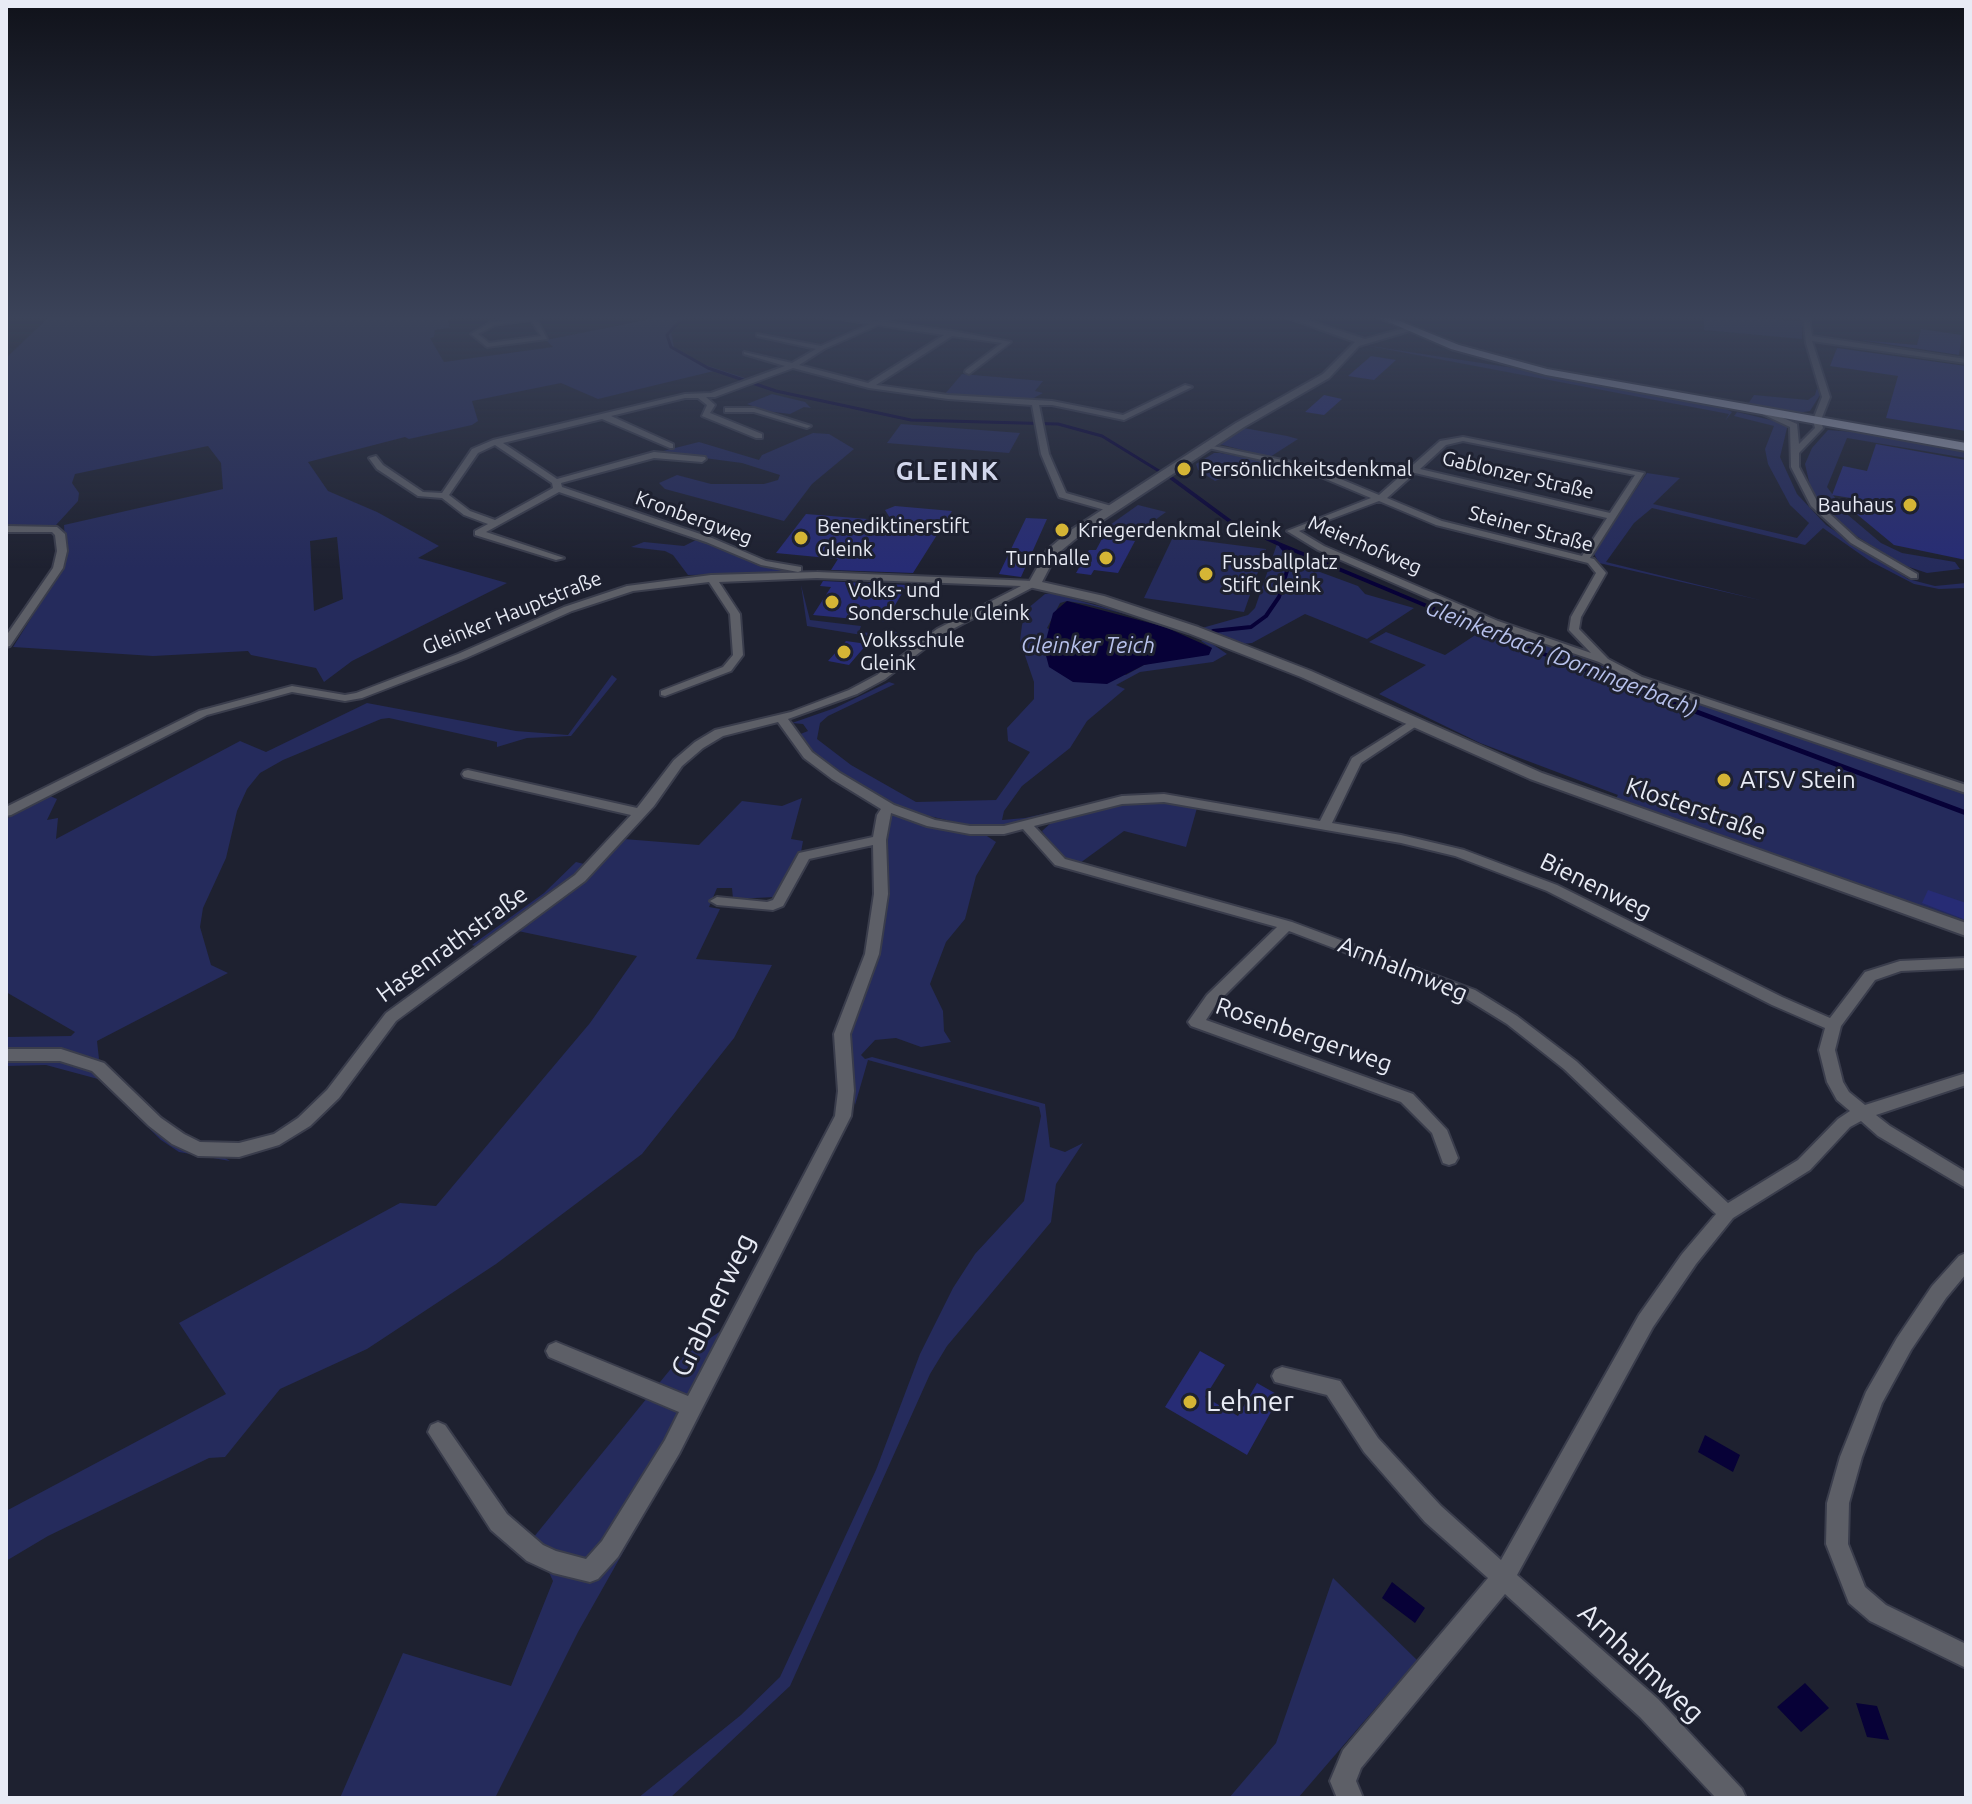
<!DOCTYPE html>
<html>
<head>
<meta charset="utf-8">
<style>
  body { margin:0 }
  #map { position:relative; width:1972px; height:1804px; overflow:hidden; background:#1e2130; font-family:Ubuntu,sans-serif }
  canvas { display:block }
  .frame { position:absolute; inset:0; border:8px solid #e8ebf5; pointer-events:none }
</style>
</head>
<body>
<div id="map">
<canvas width="1972" height="1804"></canvas>
<div class="frame"></div>
</div>
<script>
const ctx = document.querySelector('canvas').getContext('2d');
ctx.lineJoin = 'round';
function fill(path, color) { ctx.fillStyle = color; ctx.fill(path, 'evenodd'); }
const poly = rows => new Path2D(rows.map(r => 'M' + r).join(''));
function trace(path, color, width, dash) { ctx.strokeStyle = color; ctx.lineWidth = width; ctx.lineCap = dash ? 'butt' : 'round'; ctx.setLineDash(dash || []); ctx.stroke(path); }
function write(font, color, halo, rows, align = 'center') {
  ctx.font = font + ' Ubuntu,sans-serif'; ctx.lineWidth = 6; ctx.setLineDash([]); ctx.textBaseline = 'middle'; ctx.strokeStyle = halo; ctx.fillStyle = color; for (const [text, x, y, turn = 0] of rows) {
    ctx.save(); ctx.translate(x, y); ctx.rotate((+turn || 0) * Math.PI / 180); ctx.textAlign = isNaN(turn) ? turn : align; if (halo) ctx.strokeText(text, 0, 0); ctx.fillText(text, 0, 0); ctx.restore();
  }
}
fill(poly([
  [50,316,476,316,448,319,450,328,435,330,434,337,430,338,444,362,553,347,546,340,665,316,686,316,671,332,674,347,702,364,751,380,745,382,714,371,598,399,561,383,472,401,478,421,472,425,409,439,405,437,308,462,328,491,377,512,439,546,418,558,507,583,352,661,324,682,316,668,251,655,248,651,153,656,13,647,58,575,66,556,64,525,223,489,221,463,208,446,75,474,72,483,79,493,78,501,56,525,6,528,6,358],
  [337,537,343,599,314,611,310,541],
  [1704,316,1802,321,1802,339,1704,330],
  [1364,345,1527,370,1766,416,1724,408,1732,412,1725,421,1729,414],
  [962,374,1043,381,1035,391,1043,393,1028,401,944,395],
  [1577,374,1748,404,1754,395,1808,400,1815,395,1817,388,1820,395,1810,411,1797,413],
  [772,394,805,402,811,408,804,407,790,414,766,411,747,404],
  [1737,412,1788,424,1780,457,1797,494,1826,525,1908,579,1935,586,1966,583,1966,588,1939,589,1914,584,1870,561,1823,528,1805,545,1652,508,1634,523,1606,562,1764,601,1599,563,1594,554,1596,548,1647,473,1680,478,1653,504,1797,538,1809,523,1790,505,1768,464,1765,449,1774,426,1734,416],
  [901,424,1020,433,1009,453,887,443],
  [1244,428,1287,436,1298,439,1270,457,1219,444],
  [1828,430,1866,433,1966,451,1966,458,1847,438,1827,487,1848,515,1881,543,1902,553,1955,562,1960,569,1927,573,1903,565,1853,534,1829,513,1811,490,1805,464,1812,448],
  [813,433,829,434,854,449,812,484,784,521,665,489,659,483,677,475,711,484,764,484,778,480,780,475,742,463,659,452,699,442,759,460,762,455],
  [1214,453,1220,453,1266,461,1215,481,1198,470,1196,464],
  [1138,505,1166,512,1136,534,1107,527],
  [1173,537,1266,549,1244,612,1144,598],
  [698,539,772,567,804,573,688,575,673,555,665,551,631,547,644,542,684,546],
  [1277,544,1320,572,1358,586,1365,594,1414,608,1367,639,1305,614,1252,643,1242,644,1202,628,1248,615,1255,608],
  [801,585,810,620,861,626,859,632,885,634,891,628,908,642,904,646,895,645,898,641,807,626],
  [1052,593,1168,625,1086,604,1067,601,1060,603,1047,628,1126,675,1144,665,1212,648,1201,641,1205,639,1227,654,1213,662,1140,672,1116,685,1125,689,1087,721,1070,748,1022,786,1004,811,1002,820,1025,818,1127,795,1164,795,1198,802,1158,796,1009,826,981,828,903,810,838,773,801,741,798,735,808,731,803,724,792,723,835,708,889,682,895,684,828,716,820,723,817,739,851,765,916,802,996,800,1030,752,1008,741,1007,728,1034,699,1034,682,1020,641,1022,625,1027,609,1045,594],
  [1492,624,1694,702,1966,793,1966,922,1614,801,1618,795,1480,743,1379,694,1426,665,1369,642,1386,632,1445,655],
  [612,675,617,679,571,736,527,738,497,747,497,742,389,718,381,719,283,760,260,773,247,789,237,811,226,858,203,908,200,927,211,965,228,973,97,1041,99,1059,142,1099,172,1126,230,1161,179,1152,161,1140,98,1079,46,1065,6,1066,6,1037,71,1036,75,1032,6,992,6,819,50,796,57,799,47,820,58,818,56,839,240,741,266,752,367,703,516,731,568,735],
  [802,798,791,839,803,841,801,852,776,897,733,899,732,888,717,888,709,907,720,909,696,959,772,965,734,1038,642,1154,496,1264,367,1349,280,1389,225,1457,209,1458,48,1536,6,1561,6,1511,226,1394,179,1323,400,1203,436,1206,590,1023,637,956,518,931,579,883,624,839,699,845,742,801,782,806],
  [1149,801,1197,808,1186,847,1124,831,1080,863,1060,857,1042,831,1053,821,1115,804],
  [896,815,984,834,996,842,976,876,965,919,946,942,930,984,943,1011,944,1031,951,1042,921,1047,896,1038,875,1040,861,1055,865,1059,872,1057,1045,1104,1050,1147,1065,1152,1083,1143,1056,1184,1051,1222,947,1346,930,1374,790,1686,670,1798,638,1798,741,1715,780,1677,876,1470,920,1354,953,1288,975,1254,1024,1201,1041,1116,1039,1107,868,1060,855,1105,845,1045,884,927,883,834,889,817],
  [576,862,588,865,480,948,472,945,544,893],
  [750,1311,682,1448,578,1632,495,1798,340,1798,403,1653,511,1686,553,1581,533,1538,678,1360],
  [1333,1578,1417,1660,1298,1798,1229,1798,1276,1743]
]), '#252b5c');
fill(poly([
  [1067,601,1165,627,1212,648,1209,655,1144,665,1107,684,1073,682,1049,667,1044,648,1053,613],
  [1705,1435,1740,1455,1733,1472,1698,1452],
  [1392,1582,1425,1608,1415,1623,1382,1598],
  [1805,1683,1829,1708,1801,1732,1777,1707],
  [1856,1703,1877,1706,1889,1740,1867,1737]
]), '#070137');
trace(poly([
  [684,316,667,335,671,347,708,368,776,391,911,420,1058,424,1102,436,1159,471]
]), '#070137', 3);
trace(poly([
  [1170,477,1231,522,1279,544,1520,645,1639,690],
  [1213,631,1251,627,1266,616,1279,597,1287,571,1287,553,1281,546]
]), '#070137', 4);
trace(poly([
  [1633,688,1966,813]
]), '#070137', 5);
fill(poly([
  [1921,329,1962,335,1959,355,1860,340,1917,345],
  [1837,348,1966,366,1966,431,1886,418,1898,376,1830,366],
  [1371,356,1396,360,1374,380,1348,376],
  [1324,395,1342,399,1324,415,1305,412],
  [1876,444,1966,460,1966,560,1894,545,1853,511,1857,499,1832,495,1843,466,1867,471],
  [895,506,952,511,913,573,831,570,838,559,776,553,806,514,892,521,885,510],
  [1026,518,1047,519,1021,577,999,574],
  [1103,537,1135,541,1118,573,1094,570,1091,575,1076,573,1089,550,1096,550],
  [823,581,907,585,885,622,813,615,831,587,820,586],
  [846,641,867,644,849,665,828,661],
  [1928,890,1966,903,1966,920,1922,903],
  [1200,1351,1225,1365,1205,1397,1238,1416,1257,1383,1280,1396,1247,1455,1165,1407]
]), '#272c75');
const minor = poly([
  [535,316,547,339,487,347,471,334,491,322,535,316],
  [531,320,541,336,489,343,478,334,495,325,531,320],
  [824,316,877,321,889,316,897,316,885,322,952,331,1011,342,969,374,965,372,966,370,1002,343,952,336,876,385,948,395,1052,401,1123,415,1185,385,1192,387,1124,420,1052,405,1039,405,1049,454,1066,493,1115,507,1115,511,1112,512,1059,497,1041,454,1032,405,948,399,869,388,793,368,715,397,706,397,715,405,710,413,762,434,762,438,756,438,702,416,707,405,698,398,685,398,611,416,673,444,673,448,670,448,602,419,503,443,557,479,654,452,705,457,706,459,702,462,654,458,561,483,562,487,712,538,766,561,801,567,801,571,798,572,761,565,706,542,559,492,486,532,564,558,556,560,475,535,475,531,488,524,464,515,442,498,418,496,377,469,369,458,376,456,383,465,423,492,442,493,472,449,493,440,685,394,711,393,785,366,744,354,744,352,792,363,816,349,757,336,757,334,821,346,870,324,824,316],
  [878,325,944,335,868,383,799,365,824,349,878,325],
  [495,445,552,483,553,488,495,520,470,511,449,495,478,453,495,445],
  [1803,316,1809,316,1812,336,1966,359,1966,363,1812,341,1830,397,1821,420,1823,428,1799,453,1799,467,1818,503,1857,539,1917,574,1917,578,1911,578,1851,543,1811,506,1791,467,1790,427,1758,412,1765,410,1797,424,1799,444,1815,428,1813,420,1822,397,1806,343,1803,316],
  [728,408,754,408,811,426,807,428,754,412,725,412,725,408,728,408],
  [1463,437,1644,473,1590,558,1594,559,1606,573,1581,617,1579,629,1608,659,1642,677,1966,785,1966,793,1634,681,1599,662,1490,625,1318,550,1287,531,1371,498,1302,469,1204,447,1208,445,1307,465,1379,495,1440,441,1463,437],
  [1463,441,1635,475,1610,513,1420,469,1446,445,1463,441],
  [1415,473,1607,518,1582,556,1442,521,1387,498,1415,473],
  [1379,501,1436,525,1588,563,1596,573,1571,617,1569,630,1591,653,1498,621,1324,546,1299,531,1379,501],
  [6,526,57,527,65,534,67,551,63,568,10,646,6,647,6,636,53,568,57,551,55,535,52,532,6,532,6,526],
  [817,572,1034,581,1039,584,945,633,885,679,857,694,788,719,812,752,840,773,894,805,935,820,970,826,1004,826,1122,796,1164,794,1320,821,1352,758,1414,719,1420,723,1418,725,1361,763,1332,823,1401,835,1464,850,1557,885,1782,997,1830,1018,1865,972,1900,961,1966,958,1966,968,1901,971,1875,980,1841,1026,1835,1050,1843,1082,1849,1092,1865,1105,1966,1073,1966,1085,1876,1115,1890,1126,1966,1172,1966,1188,1878,1136,1861,1121,1850,1127,1810,1170,1733,1218,1696,1264,1653,1327,1517,1575,1658,1699,1742,1789,1746,1798,1716,1798,1640,1717,1505,1594,1361,1768,1356,1781,1363,1798,1337,1798,1330,1781,1343,1750,1488,1578,1425,1522,1364,1452,1327,1395,1275,1382,1272,1376,1275,1370,1282,1367,1340,1381,1378,1438,1441,1506,1501,1560,1639,1315,1682,1254,1716,1214,1564,1069,1507,1024,1465,998,1289,931,1217,1003,1206,1020,1413,1094,1447,1130,1458,1158,1455,1163,1449,1165,1443,1163,1432,1133,1401,1102,1191,1026,1188,1022,1207,995,1277,927,1055,865,1023,829,1004,834,970,834,927,826,891,813,886,840,888,894,879,954,850,1034,854,1091,851,1116,679,1454,618,1557,598,1579,590,1582,553,1573,527,1561,491,1530,428,1432,431,1425,438,1422,445,1425,507,1514,543,1545,556,1551,586,1559,602,1541,665,1440,679,1412,549,1357,546,1351,549,1345,556,1342,688,1396,835,1116,838,1091,834,1034,865,954,874,894,873,845,809,859,783,906,773,910,717,905,710,901,717,897,767,902,773,900,799,853,873,837,877,815,881,809,832,779,804,758,778,722,723,736,703,748,682,766,654,806,585,881,396,1021,339,1098,310,1126,279,1145,239,1157,198,1156,172,1144,149,1126,92,1071,60,1061,6,1061,6,1049,61,1049,104,1063,161,1118,184,1134,200,1142,239,1143,274,1134,298,1118,327,1090,386,1013,575,875,631,815,464,777,462,774,464,771,468,770,637,808,674,760,695,742,715,730,791,712,849,690,877,675,937,629,1021,586,817,578,719,582,740,614,743,655,731,671,665,696,661,695,661,691,723,667,733,655,730,614,709,582,633,591,572,611,466,658,362,698,345,701,292,692,207,715,11,815,6,816,6,807,199,711,292,686,345,695,356,693,458,654,564,607,627,586,711,575,817,572],
  [1164,802,1401,843,1455,856,1547,891,1772,1005,1825,1028,1819,1050,1827,1082,1837,1100,1850,1111,1838,1119,1798,1160,1728,1203,1576,1061,1517,1016,1475,990,1292,922,1065,859,1034,826,1122,804,1164,802],
  [1966,1253,1966,1274,1946,1298,1911,1350,1882,1403,1862,1457,1849,1503,1848,1544,1865,1587,1886,1605,1966,1644,1966,1668,1870,1621,1849,1603,1826,1544,1827,1503,1840,1457,1866,1392,1897,1338,1932,1286,1959,1256,1966,1253]
]);
const tertiary = poly([
  [1283,316,1295,316,1365,339,1409,327,1413,330,1359,346,1329,378,1244,427,1079,536,1056,555,1042,582,1104,596,1198,627,1311,671,1542,773,1966,923,1966,936,1530,779,1301,677,1188,633,1095,602,1029,587,1028,584,1047,550,1071,530,1236,423,1323,374,1355,342,1283,316]
]);
const primary = poly([
  [1375,316,1387,316,1459,345,1547,369,1966,443,1966,451,1546,375,1451,349,1375,316]
]);
trace(minor, '#3a3d4c', 4);
trace(tertiary, '#3a3d4c', 4);
trace(primary, '#3a3d4c', 4);
fill(minor, '#5d5f67');
fill(tertiary, '#5d5f67');
fill(primary, '#979bac');
const sky = ctx.createLinearGradient(0, 0, 0, 568);
sky.addColorStop(0, '#10121a');
sky.addColorStop(0.56, '#3b4359');
sky.addColorStop(1, '#3b435900');
ctx.fillStyle = sky;
ctx.fillRect(0, 0, 1972, 568);
for (const [x, y, r, color] of [
  [1184,469,8,"#d5b535"],
  [1910,505,8,"#d5b535"],
  [1062,530,8,"#d5b535"],
  [801,538,8,"#d5b535"],
  [1106,558,8,"#d5b535"],
  [1206,574,8,"#d5b535"],
  [832,602,8,"#d5b535"],
  [844,652,8,"#d5b535"],
  [1724,780,8,"#d5b535"],
  [1190,1402,8,"#d5b535"]
]) { const dot = new Path2D(); dot.arc(x, y, r, 0, 2 * Math.PI); ctx.fillStyle = color; ctx.fill(dot); trace(dot, '#1e2130', 3); }
write('20px', '#e8ebf5', '#1e2130', [
  ["Persönlichkeitsdenkmal",1200,469],
  ["Bauhaus",1894,505,"right"],
  ["Benediktinerstift",817,526],
  ["Gleink",817,549],
  ["Kriegerdenkmal Gleink",1078,530],
  ["Turnhalle",1090,558,"right"],
  ["Fussballplatz",1222,562],
  ["Stift Gleink",1222,585],
  ["Volks- und",848,590],
  ["Sonderschule Gleink",848,613],
  ["Volksschule",860,640],
  ["Gleink",860,663]
], 'left');
write('20px', '#e8ebf5', '#1e2130', [
  ["Gablonzer Straße",1518,475,13],
  ["Kronbergweg",694,518,20],
  ["Steiner Straße",1531,529,15],
  ["Meierhofweg",1365,545,23],
  ["Gleinker Hauptstraße",512,613,-22]
]);
write('italic 22px', '#b8c2ed', '#1e2130', [
  ["Gleinker Teich",1088,646],
  ["Gleinkerbach (Dorningerbach)",1561,658,21]
]);
write('24px', '#e8ebf5', '#1e2130', [
  ["ATSV Stein",1740,780]
], 'left');
write('24px', '#e8ebf5', '#1e2130', [
  ["Klosterstraße",1696,809,19],
  ["Bienenweg",1596,886,26],
  ["Hasenrathstraße",452,944,-36],
  ["Arnhalmweg",1403,969,22],
  ["Rosenbergerweg",1304,1035,19]
]);
ctx.letterSpacing = '2px';
write('bold 26px', '#d2d7ec', '#1e2130', [
  ["GLEINK",948,471]
]);
ctx.letterSpacing = '0px';
write('28px', '#e8ebf5', '#1e2130', [
  ["Grabnerweg",713,1305,-64],
  ["Arnhalmweg",1641,1663,43]
]);
write('28px', '#e8ebf5', '#1e2130', [
  ["Lehner",1206,1402]
], 'left');
</script>
</body>
</html>
